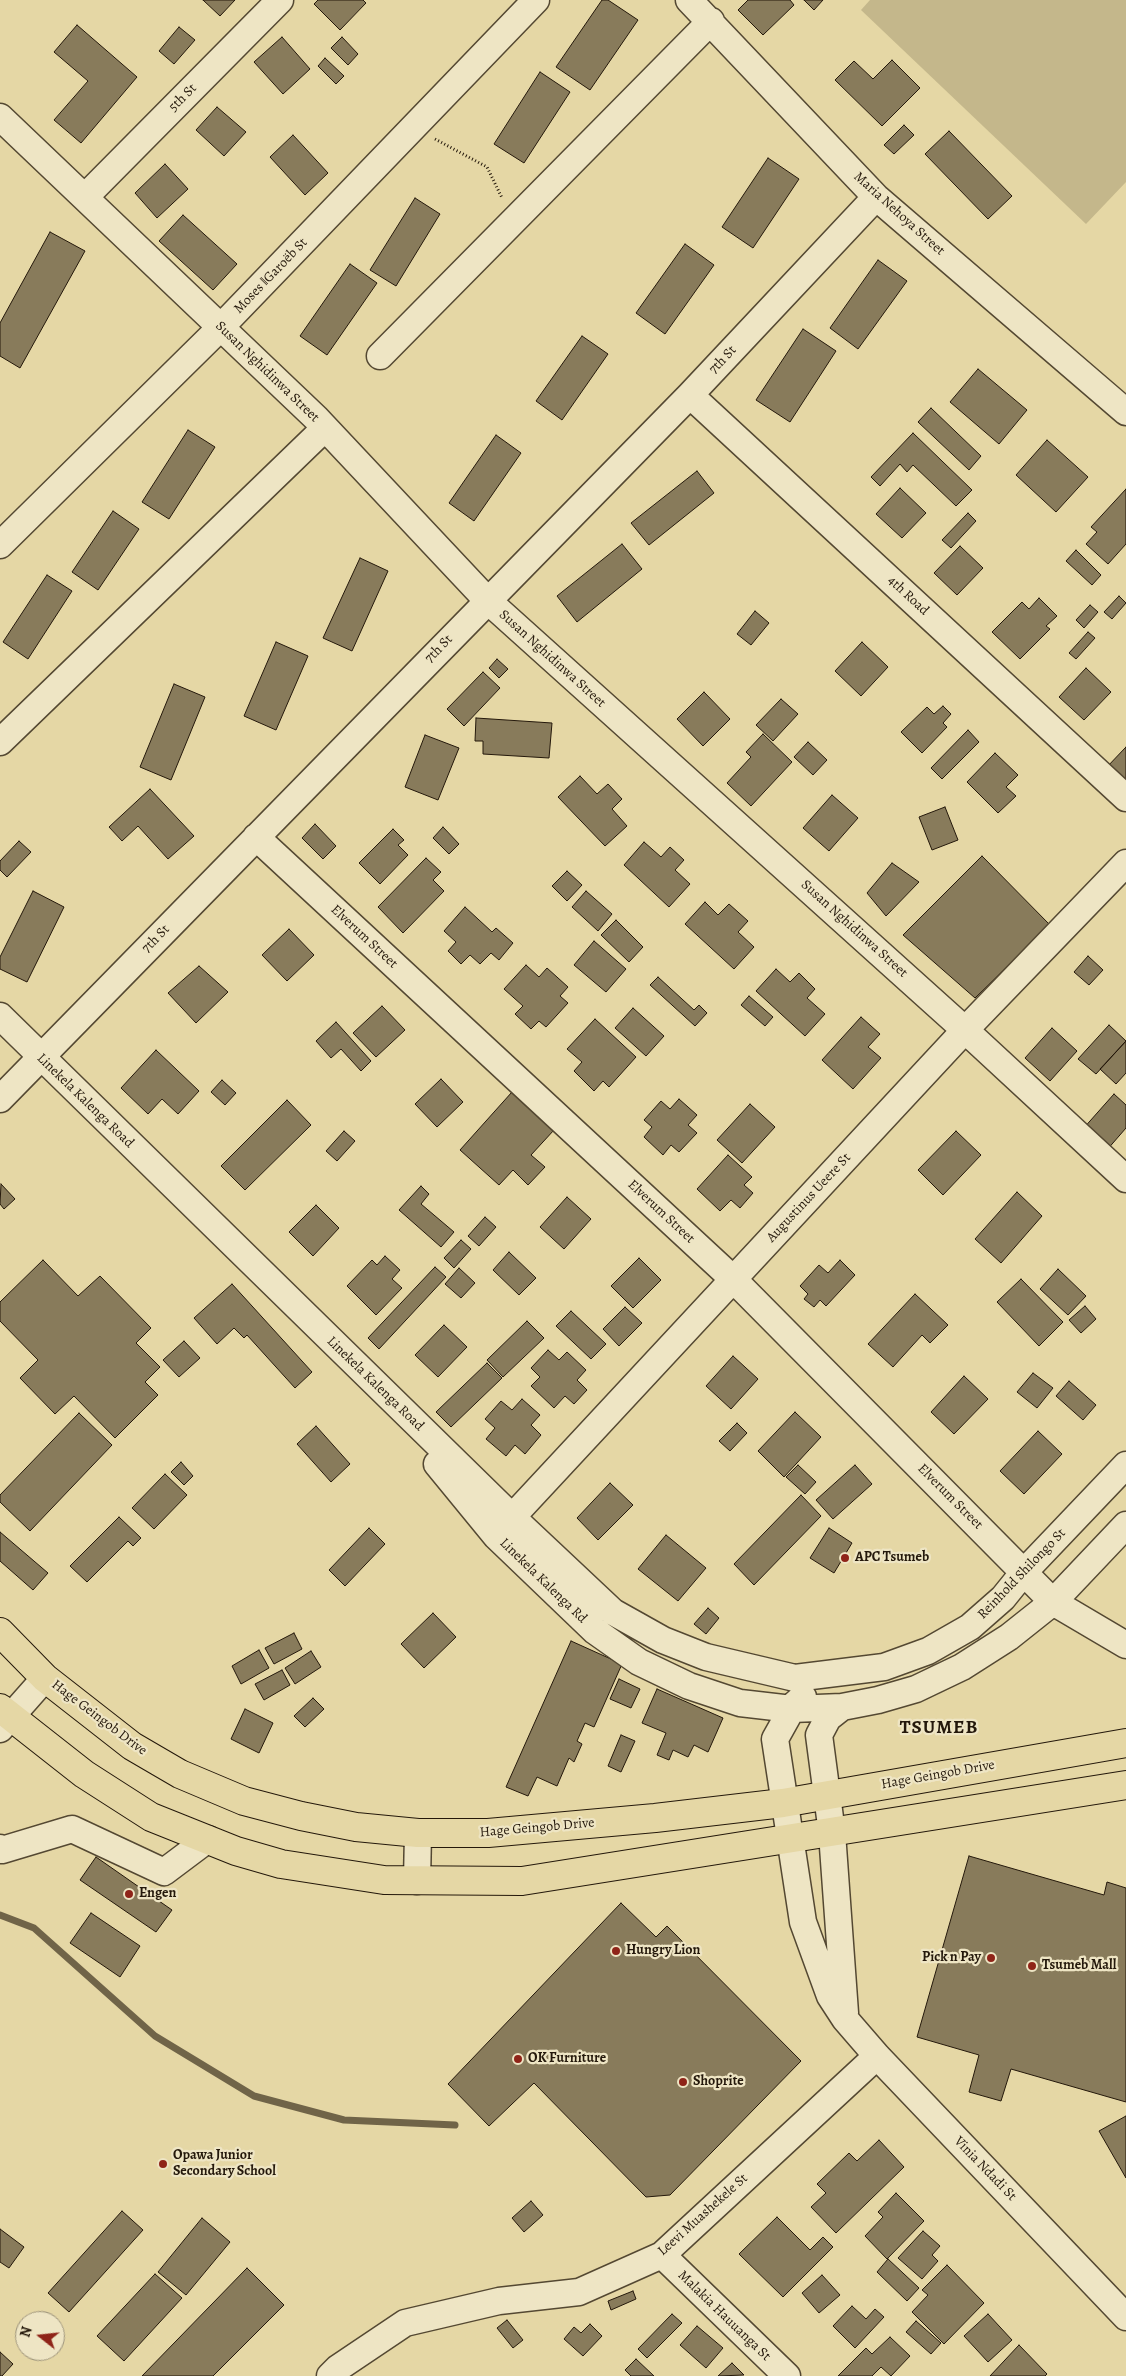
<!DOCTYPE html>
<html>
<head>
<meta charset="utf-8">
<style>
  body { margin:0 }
  #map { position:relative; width:1126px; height:2376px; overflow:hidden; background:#e5d7a5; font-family:Alegreya,serif }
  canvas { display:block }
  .north { position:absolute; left:15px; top:2311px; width:50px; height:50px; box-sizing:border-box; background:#eee5c4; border:1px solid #9d937a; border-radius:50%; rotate:286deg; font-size:14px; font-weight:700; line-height:20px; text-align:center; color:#24180b }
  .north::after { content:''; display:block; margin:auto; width:18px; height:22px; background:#8f2418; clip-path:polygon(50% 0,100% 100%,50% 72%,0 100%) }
</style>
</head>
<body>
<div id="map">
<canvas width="1126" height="2376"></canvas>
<div class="north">N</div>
</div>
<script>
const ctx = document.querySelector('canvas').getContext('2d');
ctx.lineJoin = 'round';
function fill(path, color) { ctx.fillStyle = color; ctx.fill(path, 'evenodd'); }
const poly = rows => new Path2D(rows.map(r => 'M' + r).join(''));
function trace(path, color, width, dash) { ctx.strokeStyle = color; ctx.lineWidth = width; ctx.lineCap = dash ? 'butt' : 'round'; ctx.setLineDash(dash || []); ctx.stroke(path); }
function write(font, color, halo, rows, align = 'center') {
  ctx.font = font + ' Alegreya,serif'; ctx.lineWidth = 4.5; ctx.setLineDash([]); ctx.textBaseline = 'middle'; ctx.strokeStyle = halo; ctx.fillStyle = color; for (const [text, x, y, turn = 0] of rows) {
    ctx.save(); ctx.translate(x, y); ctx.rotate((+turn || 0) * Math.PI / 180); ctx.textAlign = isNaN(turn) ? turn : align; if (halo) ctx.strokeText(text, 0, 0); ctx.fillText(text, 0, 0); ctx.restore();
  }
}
fill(poly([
  [870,0,1126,0,1126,182,1086,224,861,10]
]), '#c4b78b');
trace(poly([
  [0,1915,34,1928,155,2036,254,2096,344,2120,455,2125]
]), '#706448', 7);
const building = poly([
  [203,0,235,0,220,16,203,0],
  [318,0,363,0,366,3,340,30,314,4,318,0],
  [602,0,608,0,638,20,590,90,556,67,602,0],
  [748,0,790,0,794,5,763,35,738,10,748,0],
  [804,0,823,0,814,10,804,0],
  [77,25,137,77,81,143,54,120,88,81,54,52,77,25],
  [179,27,195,40,174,64,159,51,179,27],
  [282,37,310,69,283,94,254,62,282,37],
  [342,37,358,54,348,65,331,48,342,37],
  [325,58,344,76,336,84,318,66,325,58],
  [892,60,920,88,882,126,835,80,854,61,873,79,892,60],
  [540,72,570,92,524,163,494,144,540,72],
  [217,107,246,132,224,156,196,130,217,107],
  [904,125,914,135,894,154,884,145,904,125],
  [949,131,1012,196,988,219,925,154,949,131],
  [293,135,328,173,305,195,270,157,293,135],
  [768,158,799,179,753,248,722,227,768,158],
  [165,164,188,189,157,218,135,193,165,164],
  [415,198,440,214,396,286,370,270,415,198],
  [183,215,237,264,213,290,159,241,183,215],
  [50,232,85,251,20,368,0,356,0,323,50,232],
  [685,244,714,265,665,334,636,313,685,244],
  [878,260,907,281,858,349,830,328,878,260],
  [350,264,377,283,327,355,300,336,350,264],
  [803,329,836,351,790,422,756,400,803,329],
  [582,336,608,354,562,420,536,401,582,336],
  [978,369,1027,410,999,444,950,402,978,369],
  [931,408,981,456,969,470,918,422,931,408],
  [188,430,215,447,169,519,142,502,188,430],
  [913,433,972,490,956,506,913,465,907,472,900,464,880,486,871,477,913,433],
  [496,435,521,453,474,521,449,503,496,435],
  [1047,440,1088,477,1056,512,1016,475,1047,440],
  [697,471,714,493,649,545,631,523,697,471],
  [900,488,926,513,902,538,876,514,900,488],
  [1126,489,1126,544,1108,564,1086,544,1097,532,1091,527,1126,489],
  [113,511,139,529,98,590,72,572,113,511],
  [968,513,976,521,951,548,942,540,968,513],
  [622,544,642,569,577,622,557,596,622,544],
  [960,546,983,568,957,595,934,573,960,546],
  [1076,550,1101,575,1092,585,1066,561,1076,550],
  [360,558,388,571,352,651,323,638,360,558],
  [47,575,72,591,28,659,3,642,47,575],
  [1119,596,1126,603,1112,619,1104,612,1119,596],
  [1039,598,1057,616,1046,626,1050,629,1020,659,992,632,1022,602,1029,609,1039,598],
  [1090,605,1098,612,1084,628,1076,620,1090,605],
  [755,611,769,623,751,645,737,634,755,611],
  [1088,632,1095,638,1076,659,1069,653,1088,632],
  [276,642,308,656,276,730,244,716,276,642],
  [862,642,888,667,861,696,835,671,862,642],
  [497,659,508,669,499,678,489,668,497,659],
  [1086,668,1111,692,1084,720,1059,697,1086,668],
  [483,672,500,688,464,726,447,709,483,672],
  [174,684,205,697,171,780,140,767,174,684],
  [704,692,730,719,703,746,677,719,704,692],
  [781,699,798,714,773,741,756,725,781,699],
  [943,706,951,714,943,723,947,727,922,753,901,732,927,707,934,714,943,706],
  [476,718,552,723,549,758,483,754,483,741,475,741,476,718],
  [968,730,979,742,942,779,931,768,968,730],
  [763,734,792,762,751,806,727,783,751,757,746,752,763,734],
  [425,735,459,748,438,800,405,787,425,735],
  [808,742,827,760,813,775,794,757,808,742],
  [1126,747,1126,787,1106,768,1126,747],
  [995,753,1018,775,1006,787,1016,796,998,813,967,782,995,753],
  [580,776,597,794,608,784,622,799,612,809,627,826,605,846,558,797,580,776],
  [150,789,194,836,168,859,138,826,122,841,109,827,150,789],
  [832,795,858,818,829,851,803,828,832,795],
  [945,807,958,840,932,850,919,817,945,807],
  [315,824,336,846,323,859,302,838,315,824],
  [443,827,459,844,449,854,433,838,443,827],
  [393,829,404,840,398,845,408,855,380,884,359,863,393,829],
  [19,841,31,852,7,877,0,870,0,861,19,841],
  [644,842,661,857,670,847,684,860,675,870,690,884,669,907,624,865,644,842],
  [982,856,1050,925,975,998,903,935,982,856],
  [426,858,441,872,433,880,444,891,403,933,378,907,426,858],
  [892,863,919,882,886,916,867,893,892,863],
  [567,871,582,885,567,901,552,886,567,871],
  [33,891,64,907,27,982,0,969,0,957,33,891],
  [586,891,612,914,598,931,572,907,586,891],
  [705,902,718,915,729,904,748,921,738,932,754,947,734,969,685,924,705,902],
  [465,907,492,932,496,928,513,943,499,960,491,953,480,964,470,955,461,964,448,951,456,942,444,931,465,907],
  [616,920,643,947,629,962,601,935,616,920],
  [289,929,314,955,287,981,262,955,289,929],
  [594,941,626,969,606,992,574,965,594,941],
  [1088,956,1103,970,1089,985,1074,972,1088,956],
  [526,965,539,977,547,968,568,987,560,996,568,1003,546,1027,539,1021,531,1029,515,1014,523,1006,504,989,526,965],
  [199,966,228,992,196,1023,168,993,199,966],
  [776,969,790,982,799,973,815,989,807,998,825,1014,805,1036,756,991,776,969],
  [658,977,694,1010,699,1005,707,1013,695,1026,650,985,658,977],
  [749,996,773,1017,765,1026,741,1005,749,996],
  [382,1006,405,1030,376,1057,353,1033,382,1006],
  [633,1008,664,1036,646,1056,615,1028,633,1008],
  [861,1017,880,1034,868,1047,881,1058,853,1089,822,1060,861,1017],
  [595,1019,636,1057,609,1087,603,1081,594,1091,574,1071,582,1062,567,1049,595,1019],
  [336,1022,371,1061,361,1071,341,1049,331,1058,316,1041,336,1022],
  [1109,1025,1126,1041,1096,1074,1078,1059,1109,1025],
  [1052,1028,1077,1051,1050,1081,1025,1058,1052,1028],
  [1126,1041,1126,1073,1116,1084,1100,1069,1126,1041],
  [156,1050,199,1091,178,1114,162,1099,148,1114,121,1088,156,1050],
  [441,1079,463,1102,437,1127,415,1104,441,1079],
  [222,1080,236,1093,225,1105,211,1092,222,1080],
  [512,1092,554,1130,531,1155,545,1167,528,1185,513,1170,499,1185,460,1150,512,1092],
  [1114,1094,1126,1105,1126,1128,1106,1151,1082,1130,1114,1094],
  [679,1099,697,1115,688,1125,697,1133,679,1152,671,1145,663,1155,644,1137,652,1127,644,1120,661,1101,670,1109,679,1099],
  [287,1100,311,1125,245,1190,221,1166,287,1100],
  [750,1104,775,1127,742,1163,717,1140,750,1104],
  [344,1131,355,1141,337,1161,326,1151,344,1131],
  [956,1131,981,1155,943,1195,918,1170,956,1131],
  [728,1155,752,1177,744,1185,753,1193,740,1208,731,1200,720,1211,697,1189,728,1155],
  [1,1184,15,1199,4,1209,0,1204,1,1184],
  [421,1186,429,1194,421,1204,454,1232,441,1247,399,1210,421,1186],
  [1017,1192,1042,1216,1001,1263,975,1239,1017,1192],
  [567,1197,591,1219,564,1249,540,1227,567,1197],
  [316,1205,339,1228,313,1256,289,1232,316,1205],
  [485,1217,496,1227,479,1246,468,1236,485,1217],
  [461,1240,471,1249,454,1268,444,1258,461,1240],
  [509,1252,536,1278,519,1295,493,1270,509,1252],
  [385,1256,400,1270,392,1279,402,1288,376,1315,347,1286,372,1260,377,1265,385,1256],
  [639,1258,661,1280,633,1308,611,1286,639,1258],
  [43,1260,78,1296,100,1276,151,1328,136,1343,160,1367,145,1382,158,1395,115,1438,74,1396,55,1414,20,1378,38,1360,0,1321,0,1302,43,1260],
  [840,1260,855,1275,826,1306,820,1300,814,1307,804,1299,808,1294,800,1286,819,1265,828,1273,840,1260],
  [435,1267,446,1277,379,1349,368,1338,435,1267],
  [459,1268,475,1283,461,1298,445,1284,459,1268],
  [1058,1269,1086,1296,1068,1315,1040,1289,1058,1269],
  [1021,1279,1063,1322,1039,1346,997,1302,1021,1279],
  [232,1284,312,1372,295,1388,247,1335,244,1338,234,1328,217,1344,194,1318,232,1284],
  [915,1294,948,1325,930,1343,922,1335,893,1367,868,1344,915,1294],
  [1085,1306,1096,1319,1081,1333,1069,1320,1085,1306],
  [625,1307,642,1323,619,1346,603,1329,625,1307],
  [571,1311,606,1344,591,1359,556,1326,571,1311],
  [527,1321,544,1338,503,1377,487,1360,527,1321],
  [444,1325,467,1347,438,1377,415,1355,444,1325],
  [184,1341,200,1358,179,1377,163,1360,184,1341],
  [548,1350,559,1360,567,1352,586,1370,577,1380,587,1390,574,1404,565,1396,554,1408,531,1386,540,1377,531,1368,548,1350],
  [733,1356,758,1379,731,1409,706,1386,733,1356],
  [487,1363,502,1378,451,1427,436,1412,487,1363],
  [1033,1373,1053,1388,1037,1408,1017,1392,1033,1373],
  [964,1376,988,1399,954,1434,931,1412,964,1376],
  [1069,1381,1096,1405,1083,1420,1056,1396,1069,1381],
  [522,1399,540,1415,531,1425,541,1435,525,1454,515,1445,506,1456,486,1439,495,1428,485,1419,501,1401,512,1410,522,1399],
  [795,1412,821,1437,784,1477,758,1451,795,1412],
  [79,1413,112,1445,30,1531,0,1502,0,1495,79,1413],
  [737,1423,747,1433,730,1451,719,1441,737,1423],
  [316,1426,350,1464,331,1482,297,1444,316,1426],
  [1038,1431,1062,1454,1024,1494,1000,1471,1038,1431],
  [181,1462,193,1476,184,1485,171,1472,181,1462],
  [798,1465,816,1482,805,1494,786,1477,798,1465],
  [855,1465,872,1484,833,1519,816,1500,855,1465],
  [165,1474,187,1495,154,1529,132,1508,165,1474],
  [610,1483,633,1505,598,1540,577,1518,610,1483],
  [801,1495,821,1516,754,1585,734,1564,801,1495],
  [119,1517,141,1538,133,1546,128,1541,87,1582,70,1566,119,1517],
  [369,1528,385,1544,345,1586,329,1570,369,1528],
  [829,1528,852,1543,834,1573,810,1558,829,1528],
  [0,1532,48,1573,33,1590,0,1561,0,1532],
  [666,1535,706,1568,678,1601,638,1569,666,1535],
  [708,1608,719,1618,706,1634,694,1624,708,1608],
  [433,1613,456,1637,424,1668,401,1644,433,1613],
  [294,1633,302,1649,274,1664,265,1648,294,1633],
  [571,1641,622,1664,594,1727,585,1723,577,1741,582,1744,574,1762,569,1758,557,1786,537,1777,528,1796,506,1787,571,1641],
  [259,1650,269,1668,241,1684,232,1666,259,1650],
  [311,1651,321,1667,295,1684,285,1668,311,1651],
  [282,1670,290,1685,264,1700,255,1684,282,1670],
  [619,1679,640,1689,631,1708,610,1699,619,1679],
  [657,1689,723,1718,708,1752,694,1745,688,1757,673,1750,669,1760,657,1755,666,1733,642,1723,657,1689],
  [313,1698,324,1709,305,1727,294,1716,313,1698],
  [245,1709,273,1723,259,1753,231,1739,245,1709],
  [621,1735,635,1741,621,1772,608,1766,621,1735],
  [969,1856,1104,1895,1107,1882,1126,1888,1126,2102,1011,2069,1001,2101,969,2092,979,2055,917,2037,969,1856],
  [96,1857,172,1910,156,1932,80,1880,96,1857],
  [621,1903,656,1937,667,1926,801,2061,670,2195,646,2197,534,2083,489,2126,448,2084,621,1903],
  [91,1913,140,1946,120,1977,70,1943,91,1913],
  [1126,2116,1126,2178,1099,2131,1126,2116],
  [879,2140,904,2167,836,2233,811,2207,826,2193,817,2184,849,2153,857,2161,879,2140],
  [896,2193,924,2221,887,2259,865,2236,883,2217,878,2212,896,2193],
  [531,2201,543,2215,524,2232,512,2218,531,2201],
  [122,2211,143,2230,69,2312,48,2293,122,2211],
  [777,2217,810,2250,823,2237,833,2247,783,2297,739,2254,777,2217],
  [202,2218,230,2242,186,2295,158,2272,202,2218],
  [0,2229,24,2247,9,2268,0,2262,0,2229],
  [923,2231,940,2246,932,2255,938,2261,922,2279,898,2258,923,2231],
  [888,2259,919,2288,907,2301,877,2272,888,2259],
  [947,2265,984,2303,944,2344,912,2312,928,2295,922,2290,947,2265],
  [247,2268,284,2305,213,2376,142,2376,247,2268],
  [155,2274,182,2298,124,2361,97,2336,155,2274],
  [822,2275,840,2295,819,2313,802,2293,822,2275],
  [633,2291,636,2299,611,2310,608,2301,633,2291],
  [852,2306,866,2319,875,2309,884,2317,855,2348,833,2326,852,2306],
  [672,2314,682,2323,647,2358,638,2349,672,2314],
  [988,2314,1012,2340,988,2362,964,2336,988,2314],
  [507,2320,523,2340,513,2348,497,2328,507,2320],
  [916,2321,941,2343,931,2354,906,2332,916,2321],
  [590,2324,602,2336,583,2356,564,2339,574,2327,581,2333,590,2324],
  [697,2326,723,2348,706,2368,680,2345,697,2326],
  [890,2337,910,2356,891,2376,881,2367,872,2376,838,2376,866,2348,872,2354,890,2337],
  [1019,2345,1047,2374,1045,2376,990,2376,1019,2345],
  [0,2352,13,2364,2,2376,0,2376,0,2352],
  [636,2359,654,2376,631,2376,625,2370,636,2359],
  [732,2363,744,2375,718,2376,732,2363]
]);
fill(building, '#887b5b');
trace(building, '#24180b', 1);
const minor = poly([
  [689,0,876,197,1126,412],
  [0,117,316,418,487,600,965,1030,1126,1179],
  [86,196,280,0],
  [380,356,711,21],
  [690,395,1126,798],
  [0,545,220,328,536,0],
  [0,742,325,428],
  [256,837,733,1279,1053,1602,1126,1645],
  [0,1016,512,1517,613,1612,663,1640,706,1657,795,1678,884,1667,928,1651,970,1627,1003,1598,1024,1572,1126,1465],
  [0,1099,690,395,876,197],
  [437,1464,496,1536,595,1631,639,1662,689,1686,740,1703,792,1709,842,1707,878,1700,916,1689,962,1667,1009,1637,1053,1602,1126,1525],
  [501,1529,965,1030,1126,863],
  [803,1697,794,1705,775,1739,803,1922,830,1996,845,2019,877,2056,1126,2317],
  [842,1707,828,1718,819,1735,832,1833,845,2013],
  [0,1729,45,1678],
  [0,1848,2,1850,72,1829,164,1872,208,1839],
  [417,1881,418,1833],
  [662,2255,787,2376],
  [330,2376,338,2368,405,2323,499,2301,579,2292,662,2255,877,2056]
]);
const highway = poly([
  [0,1632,45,1678,132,1746,180,1774,244,1801,301,1816,356,1827,418,1833,488,1833,655,1818,783,1803,1126,1743],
  [0,1708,84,1774,151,1817,236,1851,281,1864,384,1880,522,1881,1126,1785]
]);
trace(minor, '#544832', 29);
trace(highway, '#24180b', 30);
trace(poly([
  [435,139,487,167,502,198]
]), '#24180b', 3, [1, 2.5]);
trace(minor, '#eee5c4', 26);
trace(highway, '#e5d7a5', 28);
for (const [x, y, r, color] of [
  [845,1558,5,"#8f2418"],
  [129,1894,5,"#8f2418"],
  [616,1951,5,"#8f2418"],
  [991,1958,5,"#8f2418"],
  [1032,1966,5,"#8f2418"],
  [518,2059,5,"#8f2418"],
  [683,2082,5,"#8f2418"],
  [163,2164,5,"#8f2418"]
]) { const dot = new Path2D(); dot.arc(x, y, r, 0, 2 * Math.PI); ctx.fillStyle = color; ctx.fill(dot); trace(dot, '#eee5c4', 2); }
write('14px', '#24180b', '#eee5c4', [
  ["5th St",183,98,-45],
  ["Maria Nehoya Street",899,214,42],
  ["Moses ǁGaroëb St",271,276,-46],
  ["7th St",723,360,-47],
  ["Susan Nghidinwa Street",267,372,44],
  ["4th Road",908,596,43],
  ["7th St",439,649,-46],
  ["Susan Nghidinwa Street",552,659,42],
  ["Susan Nghidinwa Street",854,929,42],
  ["Elverum Street",364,937,43],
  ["7th St",156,939,-46],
  ["Linekela Kalenga Road",85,1101,44],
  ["Augustinus Ueere St",809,1198,-47],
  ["Elverum Street",661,1212,43],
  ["Linekela Kalenga Road",375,1384,44],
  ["Elverum Street",950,1497,45],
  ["Reinhold Shilongo St",1022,1574,-46],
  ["Linekela Kalenga Rd",543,1581,44],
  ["Hage Geingob Drive",99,1718,37],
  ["Hage Geingob Drive",938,1775,-10],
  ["Hage Geingob Drive",537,1828,-5],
  ["Vinia Ndadi St",985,2169,46],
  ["Leevi Muashekele St",703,2215,-42],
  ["Malakia Hauuanga St",724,2316,44]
]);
write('bold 14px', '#24180b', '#eee5c4', [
  ["APC Tsumeb",855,1558],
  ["Engen",139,1894],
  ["Hungry Lion",626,1951],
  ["Pick n Pay",981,1958,"right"],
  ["Tsumeb Mall",1042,1966],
  ["OK Furniture",528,2059],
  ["Shoprite",693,2082],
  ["Opawa Junior",173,2156],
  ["Secondary School",173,2172]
], 'left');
ctx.letterSpacing = '1px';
write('bold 19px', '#24180b', '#eee5c4', [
  ["TSUMEB",939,1728]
]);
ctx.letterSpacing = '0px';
</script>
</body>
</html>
